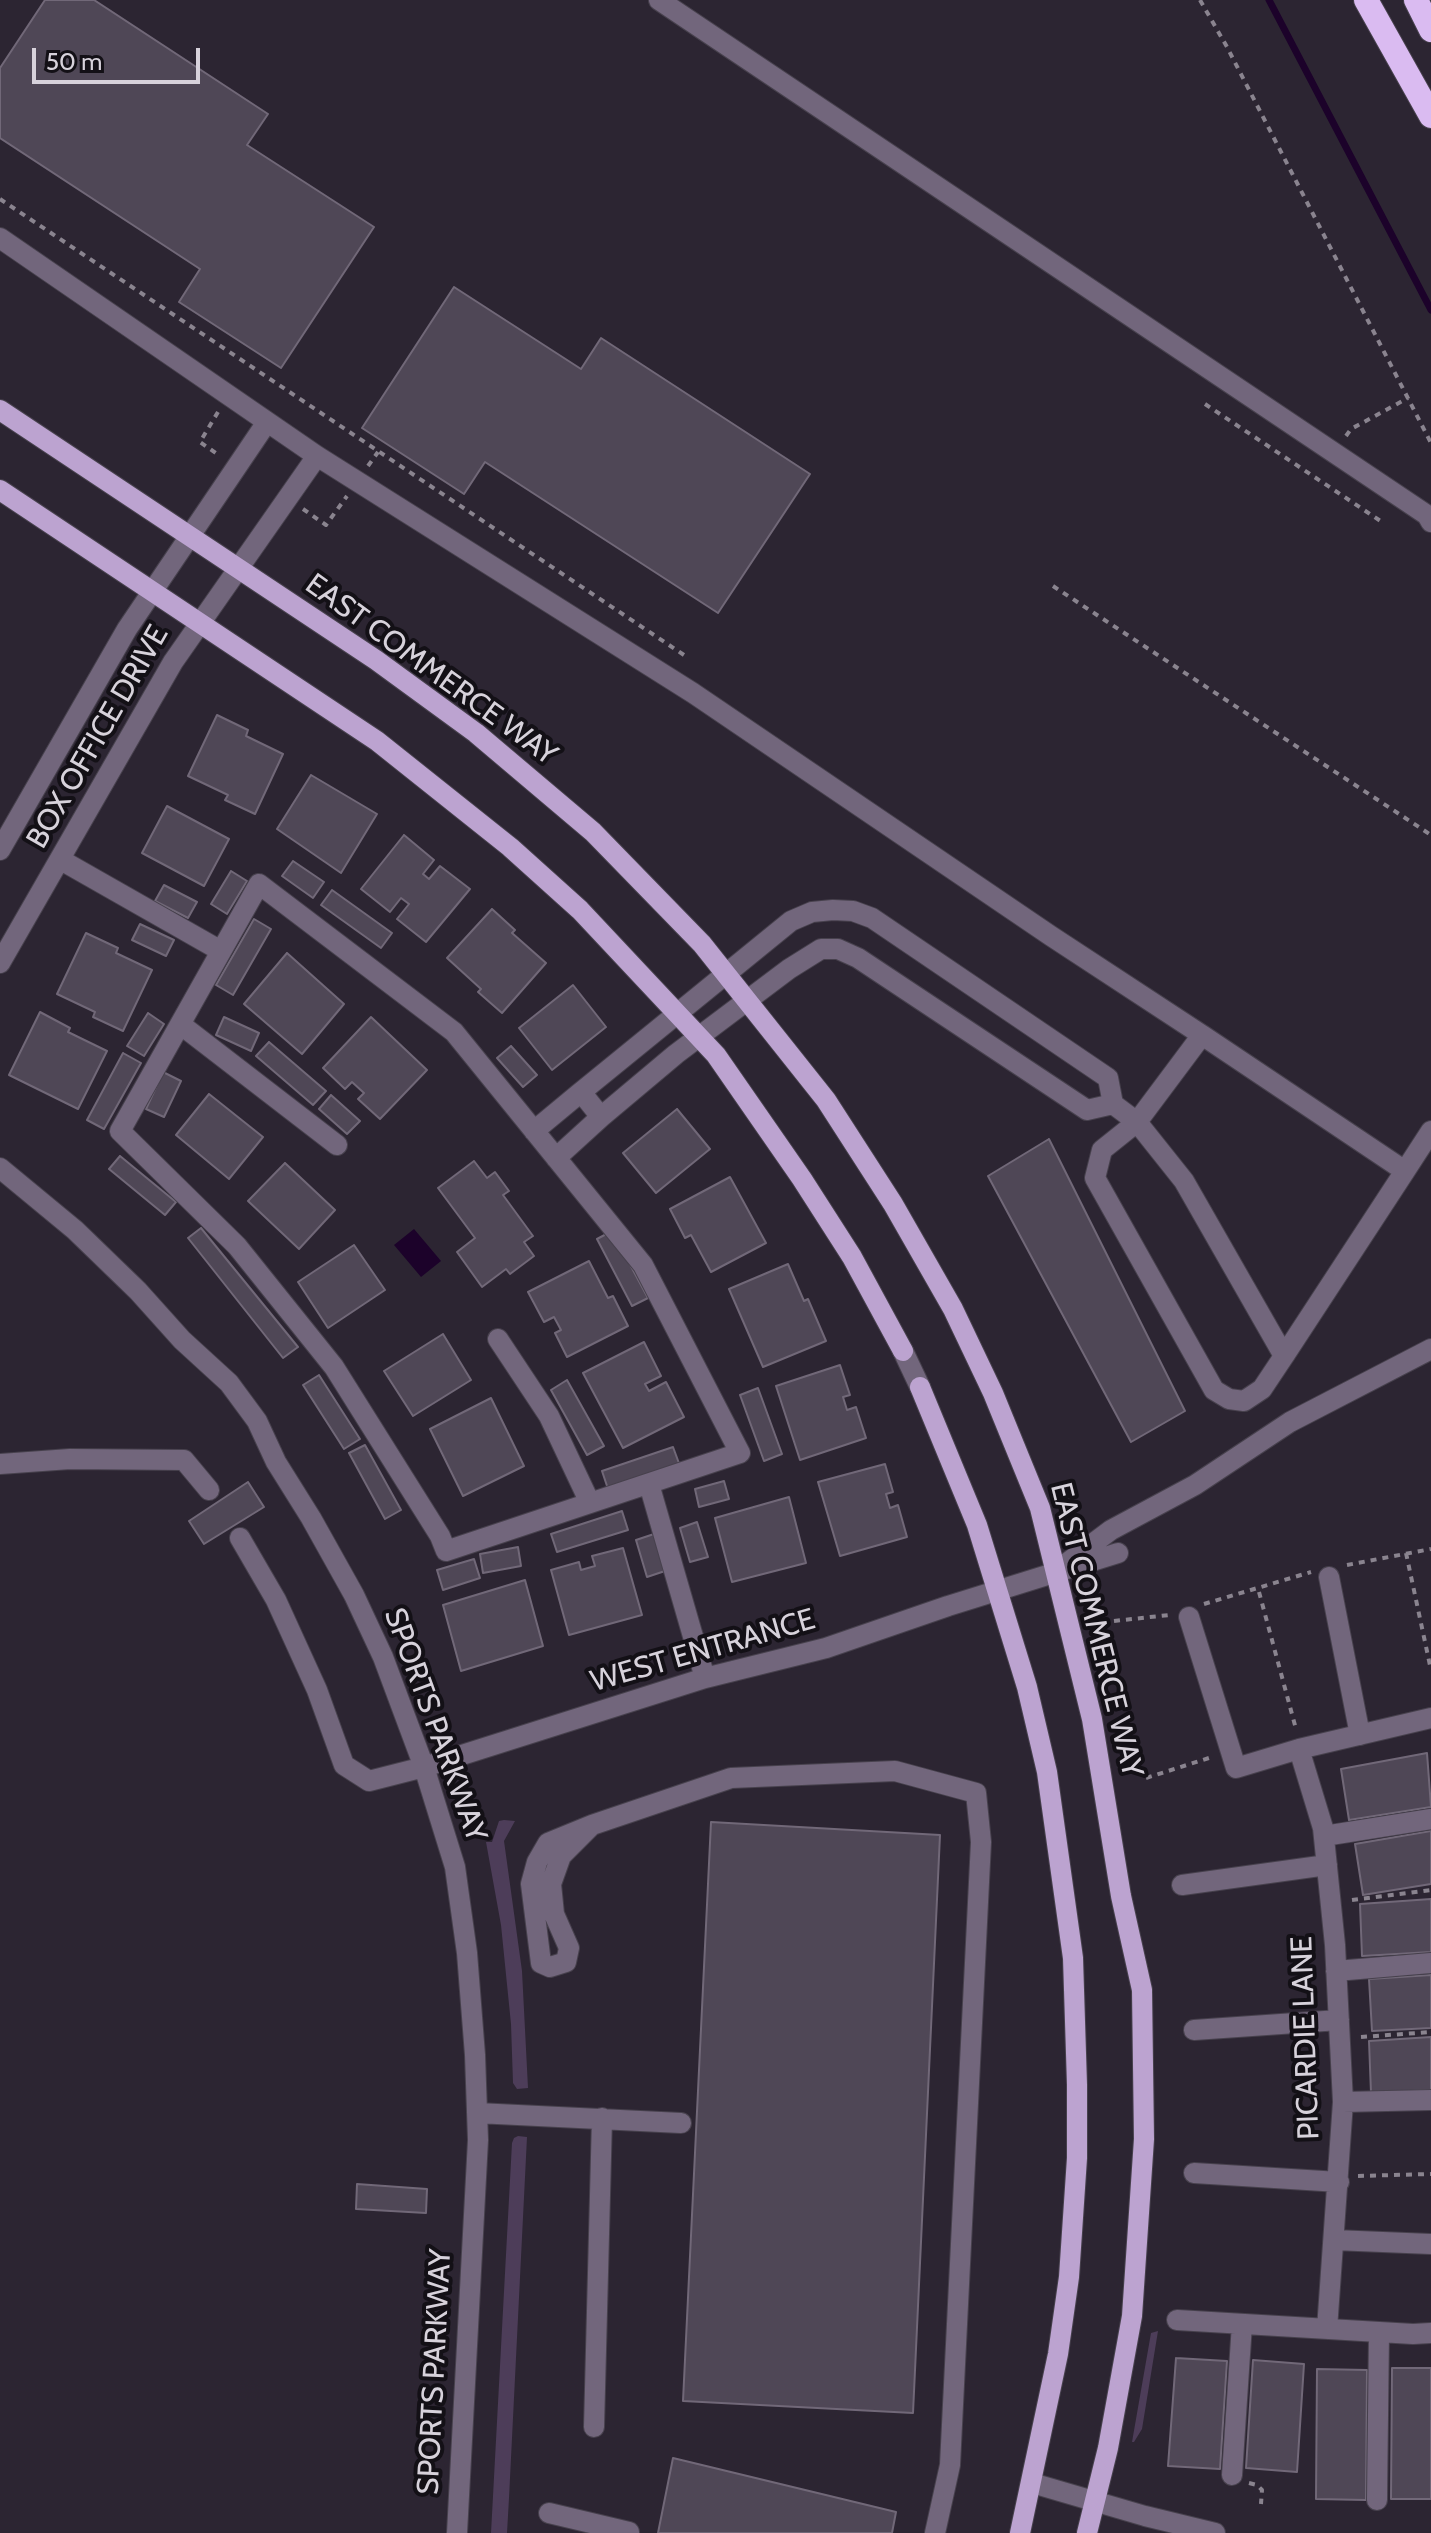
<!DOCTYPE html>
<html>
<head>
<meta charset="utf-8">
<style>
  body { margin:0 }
  #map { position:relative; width:1431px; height:2533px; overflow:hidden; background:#2c2532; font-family:Cabin,sans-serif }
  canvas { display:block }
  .scale { position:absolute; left:32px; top:48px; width:168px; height:36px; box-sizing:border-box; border:4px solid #d7d2db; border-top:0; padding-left:10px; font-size:24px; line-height:28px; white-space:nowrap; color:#d7d2db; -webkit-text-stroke:6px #131016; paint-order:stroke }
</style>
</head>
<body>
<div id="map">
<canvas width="1431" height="2533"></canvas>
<div class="scale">50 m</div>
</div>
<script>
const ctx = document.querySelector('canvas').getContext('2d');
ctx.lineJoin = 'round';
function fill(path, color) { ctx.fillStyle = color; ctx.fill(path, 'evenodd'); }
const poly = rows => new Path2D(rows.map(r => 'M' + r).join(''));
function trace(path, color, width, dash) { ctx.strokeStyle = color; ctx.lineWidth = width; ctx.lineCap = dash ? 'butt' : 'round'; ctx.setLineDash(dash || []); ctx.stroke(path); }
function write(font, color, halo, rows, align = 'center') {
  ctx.font = font + ' Cabin,sans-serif'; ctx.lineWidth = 8; ctx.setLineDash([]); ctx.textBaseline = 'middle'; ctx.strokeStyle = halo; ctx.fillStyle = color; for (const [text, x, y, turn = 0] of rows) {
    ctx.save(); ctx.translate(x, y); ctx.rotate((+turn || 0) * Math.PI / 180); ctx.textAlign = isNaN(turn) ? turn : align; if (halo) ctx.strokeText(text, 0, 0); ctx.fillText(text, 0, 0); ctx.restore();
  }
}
fill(poly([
  [504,1820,515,1821,504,1841,522,1971,528,2088,517,2089,513,2083,511,2024,501,1925,486,1842,492,1842,499,1821],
  [518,2136,527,2137,509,2498,507,2533,491,2533,512,2143,514,2138],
  [1158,2331,1142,2429,1134,2442,1132,2442,1151,2333]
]), '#4d3d59');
fill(poly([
  [414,1229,441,1261,421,1277,394,1245]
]), '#1c022a');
trace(poly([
  [1269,0,1431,310]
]), '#1c022a', 7);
const building = poly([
  [45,0,94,0,268,114,247,145,374,227,281,368,179,302,200,269,0,138,0,68,45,0],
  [454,287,581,369,601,338,810,474,718,613,485,462,464,494,362,428,454,287],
  [217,715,248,730,246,736,283,754,255,814,225,800,228,795,188,776,217,715],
  [311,775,377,814,341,873,277,829,311,775],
  [167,806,229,839,204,886,142,853,167,806],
  [404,835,434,860,423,874,429,879,440,866,470,889,426,942,397,919,409,904,401,898,390,912,361,889,404,835],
  [293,861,324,882,313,898,282,876,293,861],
  [231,871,247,881,227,914,211,904,231,871],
  [164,885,197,902,188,918,155,901,164,885],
  [332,890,392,933,381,948,321,905,332,890],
  [492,909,515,930,512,933,546,963,502,1013,478,992,481,989,447,958,492,909],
  [254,919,271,929,233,995,216,985,254,919],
  [140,924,174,940,166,956,132,940,140,924],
  [86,933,118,948,116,953,152,970,123,1031,93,1017,95,1012,57,994,86,933],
  [287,953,344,1004,302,1054,244,1004,287,953],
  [573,985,606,1027,552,1070,519,1028,573,985],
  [40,1012,70,1028,68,1032,107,1051,78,1109,9,1075,40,1012],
  [148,1013,164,1024,144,1056,127,1046,148,1013],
  [224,1017,259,1033,251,1051,216,1035,224,1017],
  [371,1017,427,1070,380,1119,358,1099,364,1093,352,1082,345,1089,323,1068,371,1017],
  [269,1042,326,1091,313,1105,256,1056,269,1042],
  [511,1046,537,1075,523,1087,497,1058,511,1046],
  [123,1053,141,1063,104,1129,87,1120,123,1053],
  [163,1072,181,1081,164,1117,146,1109,163,1072],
  [209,1094,263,1137,229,1179,176,1135,209,1094],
  [331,1095,360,1121,347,1134,319,1109,331,1095],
  [677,1109,710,1149,656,1193,623,1153,677,1109],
  [1049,1139,1185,1411,1131,1442,988,1176,1049,1139],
  [120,1156,176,1202,165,1215,109,1169,120,1156],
  [474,1161,487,1178,495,1172,509,1191,503,1195,533,1236,524,1242,534,1256,510,1274,506,1269,482,1287,457,1252,475,1238,438,1188,474,1161],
  [285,1163,335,1210,299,1249,248,1201,285,1163],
  [730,1177,766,1243,711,1272,691,1235,685,1238,670,1209,730,1177],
  [201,1228,298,1347,283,1358,188,1238,201,1228],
  [612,1231,648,1298,632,1306,597,1239,612,1231],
  [354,1245,385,1290,328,1328,298,1282,354,1245],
  [589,1261,608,1298,613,1296,628,1326,567,1357,555,1333,561,1330,554,1317,544,1322,528,1292,589,1261],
  [788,1264,804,1301,808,1299,826,1341,763,1367,729,1289,788,1264],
  [443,1334,471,1380,413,1416,384,1371,443,1334],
  [644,1342,661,1376,645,1384,649,1391,666,1382,684,1417,623,1448,583,1373,644,1342],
  [840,1365,850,1395,843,1397,847,1410,856,1407,866,1438,800,1460,776,1386,840,1365],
  [319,1375,360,1439,344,1449,303,1385,319,1375],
  [567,1380,604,1446,587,1455,551,1390,567,1380],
  [758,1388,782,1454,764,1461,740,1395,758,1388],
  [491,1398,524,1466,463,1496,430,1429,491,1398],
  [365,1445,401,1510,385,1519,349,1453,365,1445],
  [673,1447,680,1466,608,1489,602,1471,673,1447],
  [885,1464,893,1492,886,1494,890,1508,898,1505,907,1537,840,1556,818,1482,885,1464],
  [724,1481,729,1499,699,1507,695,1489,724,1481],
  [248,1482,264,1507,204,1544,189,1521,248,1482],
  [789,1497,806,1563,732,1582,715,1518,789,1497],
  [622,1511,628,1530,557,1552,551,1534,622,1511],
  [697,1522,708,1557,690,1562,680,1528,697,1522],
  [654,1534,665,1571,647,1577,636,1540,654,1534],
  [518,1547,521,1566,483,1573,480,1554,518,1547],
  [623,1548,642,1615,569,1635,551,1570,579,1562,581,1570,595,1566,592,1556,623,1548],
  [474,1559,480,1578,443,1590,437,1570,474,1559],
  [525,1580,543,1646,461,1671,443,1605,525,1580],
  [1427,1753,1431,1807,1349,1820,1341,1769,1427,1753],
  [711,1822,940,1835,913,2413,683,2401,711,1822],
  [1431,1831,1431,1884,1363,1895,1355,1844,1431,1831],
  [1431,1899,1431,1952,1362,1956,1360,1904,1431,1899],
  [1431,1975,1431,2028,1372,2031,1369,1979,1431,1975],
  [1431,2037,1431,2090,1371,2093,1369,2041,1431,2037],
  [357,2184,427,2189,426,2213,356,2209,357,2184],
  [1176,2358,1227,2361,1220,2469,1168,2466,1176,2358],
  [1253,2360,1304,2364,1297,2472,1246,2468,1253,2360],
  [1392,2368,1431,2368,1431,2499,1391,2499,1392,2368],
  [1317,2369,1367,2370,1366,2500,1316,2499,1317,2369],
  [673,2458,896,2512,892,2533,658,2533,673,2458]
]);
fill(building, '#4f4756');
trace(building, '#716878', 2);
const minor = poly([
  [659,0,1427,515,1431,522],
  [0,238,317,456,693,693,1051,936,1202,1035],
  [0,850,127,629,267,422],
  [61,860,221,951],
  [259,884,454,1032,643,1265,740,1453,446,1551,440,1536,334,1367,237,1246,120,1131,259,884],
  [0,963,173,662,317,456],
  [180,1024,337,1145],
  [1113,1104,1087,1110,858,958,838,949,821,949,789,969,676,1054,601,1117,581,1092,791,921,812,912,833,910,853,911,872,918,1108,1078,1113,1104,1137,1122,1102,1150,1095,1178,1214,1390,1229,1399,1244,1401,1262,1389,1284,1356],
  [534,1131,581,1092],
  [556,1158,601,1117],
  [0,1168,75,1230,138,1291,182,1340,229,1383,257,1421,276,1462,311,1518,354,1595,383,1657,424,1767,455,1867,467,1953,475,2055,478,2140,457,2533],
  [1405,1171,1202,1035,1137,1122,1184,1181,1284,1356,1405,1171,1431,1131],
  [498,1339,549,1416,590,1503],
  [903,1351,920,1387],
  [0,1464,70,1459,184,1460,209,1490],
  [649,1484,705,1678],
  [240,1538,276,1600,317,1690,344,1765,369,1781,424,1767,705,1678,826,1648,948,1606,1118,1553],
  [1067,1563,1111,1530,1195,1485,1290,1422,1431,1349],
  [1329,1577,1360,1735],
  [1189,1617,1236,1768,1299,1749,1431,1718],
  [1299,1749,1323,1828,1335,1945,1343,2102,1327,2329],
  [592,1825,561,1856,551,1884,554,1914,569,1948,566,1962,550,1967,541,1963,531,1884,537,1862,548,1843,592,1825,731,1778,895,1771,976,1793,981,1842,950,2465,935,2533],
  [1324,1836,1431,1819],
  [1182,1885,1327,1865],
  [1336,1971,1431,1963],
  [1194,2030,1339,2020],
  [1343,2102,1431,2100],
  [477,2113,681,2123],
  [1194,2173,1339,2182],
  [1334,2240,1431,2244],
  [1177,2320,1413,2334,1431,2333],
  [594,2427,602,2118],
  [1232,2475,1242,2324],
  [1032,2483,1145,2516,1215,2533],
  [1377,2500,1379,2332],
  [549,2513,629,2532]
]);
const major = poly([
  [0,410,376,660,476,733,593,832,702,944,826,1100,893,1204,953,1309,993,1393,1040,1508,1092,1719,1121,1896,1142,1990,1144,2139,1132,2316,1108,2448,1087,2533],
  [0,490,377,741,510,847,580,910,716,1055,802,1179,852,1257,903,1351],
  [920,1387,977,1525,1027,1687,1047,1772,1073,1958,1077,2085,1077,2158,1069,2277,1058,2354,1020,2533]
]);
const highway = poly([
  [1366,0,1431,116],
  [1416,0,1431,30]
]);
trace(minor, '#47414d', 22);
trace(major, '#47414d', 22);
trace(highway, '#47414d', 26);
trace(poly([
  [1200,0,1227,47,1431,443],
  [0,199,684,655],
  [1205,404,1382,522],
  [218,412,200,442,220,456],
  [1346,436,1351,429,1408,398],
  [368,466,378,452],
  [303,509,326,525,347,496],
  [1053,586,1431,835],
  [1406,1553,1431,1670],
  [1347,1565,1431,1549],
  [1259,1592,1296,1729],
  [1204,1604,1311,1572],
  [1114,1621,1169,1615],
  [1146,1778,1212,1757],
  [1352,1900,1431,1890],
  [1361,2037,1431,2032],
  [1358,2176,1431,2174],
  [1249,2483,1257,2485,1262,2490,1261,2504]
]), '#8a848f', 4, [6, 6]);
trace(minor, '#72667c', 20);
trace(major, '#bca3d0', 20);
trace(highway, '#dabbf1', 24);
write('30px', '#d7d2db', '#131016', [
  ["EAST COMMERCE WAY",431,670,36],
  ["BOX OFFICE DRIVE",98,737,-60],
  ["EAST COMMERCE WAY",1096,1630,76],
  ["WEST ENTRANCE",703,1651,-16],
  ["SPORTS PARKWAY",435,1725,70],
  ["PICARDIE LANE",1306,2038,-92],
  ["SPORTS PARKWAY",435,2372,-87]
]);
</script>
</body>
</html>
